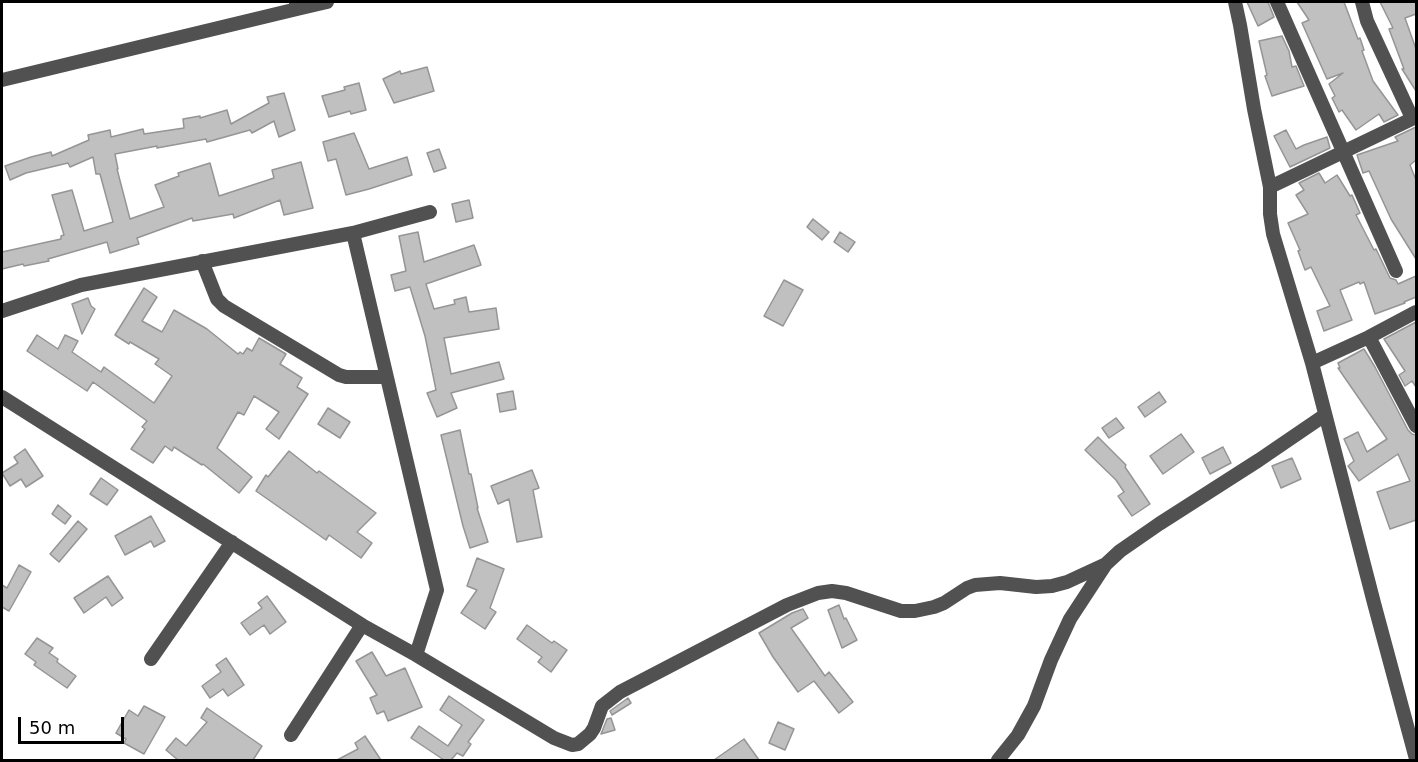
<!DOCTYPE html>
<html>
<head>
<meta charset="utf-8">
<style>
  body { margin:0 }
  #map { position:relative; width:1418px; height:762px; overflow:hidden; background:#fff; font-family:"DejaVu Sans",sans-serif }
  canvas { display:block }
  .frame { position:absolute; inset:0; border:3px solid #000; pointer-events:none }
  .scale { position:absolute; left:18px; top:717px; width:106px; height:27px; box-sizing:border-box; border:3px solid #000; border-top:0; padding-left:8px; font-size:18px; line-height:21px; white-space:nowrap; color:#000; -webkit-text-stroke:4px #fff; paint-order:stroke }
</style>
</head>
<body>
<div id="map">
<canvas width="1418" height="762"></canvas>
<div class="frame"></div>
<div class="scale">50 m</div>
</div>
<script>
const ctx = document.querySelector('canvas').getContext('2d');
ctx.lineJoin = 'round';
function fill(path, color) { ctx.fillStyle = color; ctx.fill(path, 'evenodd'); }
const poly = rows => new Path2D(rows.map(r => 'M' + r).join(''));
function trace(path, color, width, dash) { ctx.strokeStyle = color; ctx.lineWidth = width; ctx.lineCap = dash ? 'butt' : 'round'; ctx.setLineDash(dash || []); ctx.stroke(path); }
const building = poly([
  [1247,2,1268,2,1274,17,1258,26,1247,2],
  [1297,2,1344,2,1358,39,1360,38,1364,50,1362,51,1373,81,1398,115,1384,122,1379,114,1356,130,1342,110,1339,112,1332,98,1335,96,1329,84,1343,73,1327,79,1302,23,1309,20,1297,2],
  [1380,2,1416,2,1416,14,1405,18,1416,49,1416,91,1402,69,1404,69,1389,29,1393,28,1380,2],
  [1282,36,1289,51,1292,67,1296,66,1304,86,1272,96,1265,76,1267,75,1259,41,1282,36],
  [427,67,434,91,394,103,383,79,400,71,401,74,427,67],
  [359,83,366,110,351,114,350,111,329,117,322,96,345,90,344,87,359,83],
  [284,93,295,130,279,137,274,121,252,133,250,130,207,142,206,139,157,148,157,146,115,154,118,169,117,169,130,219,164,207,155,185,179,176,178,173,210,163,219,196,274,178,272,170,301,162,313,208,284,215,280,200,234,218,233,214,193,221,192,218,137,238,139,244,110,253,107,242,48,259,49,261,24,266,23,264,2,269,2,252,61,239,61,236,64,235,52,195,72,190,84,231,113,222,100,174,96,174,93,157,70,167,68,163,26,173,10,180,5,166,31,157,51,152,52,156,89,140,88,135,110,130,111,137,143,129,144,134,184,128,183,119,200,116,200,118,227,110,231,124,269,103,267,97,284,93],
  [1416,127,1416,160,1410,165,1416,180,1416,259,1391,219,1369,171,1363,173,1357,155,1398,141,1395,137,1416,127],
  [1286,130,1296,149,1304,145,1327,137,1330,148,1290,167,1274,136,1286,130],
  [354,133,369,169,407,157,412,175,369,189,346,195,336,159,328,161,323,142,354,133],
  [439,149,446,168,434,172,427,153,439,149],
  [1319,173,1325,183,1337,175,1350,196,1352,195,1360,213,1356,215,1374,250,1376,249,1390,278,1396,280,1398,284,1416,276,1416,297,1404,302,1405,303,1375,314,1364,282,1360,284,1359,282,1340,290,1352,320,1324,331,1317,311,1330,306,1311,267,1305,270,1298,251,1300,250,1288,223,1308,214,1296,195,1304,190,1299,183,1319,173],
  [469,200,473,218,456,222,452,204,469,200],
  [813,219,829,232,822,240,807,227,813,219],
  [418,232,424,262,474,245,481,265,426,284,434,309,455,304,454,300,466,297,469,312,496,308,499,329,444,338,451,374,499,362,504,379,451,393,457,408,437,417,427,393,436,390,425,336,410,287,395,291,391,275,406,271,399,236,418,232],
  [840,232,855,242,848,252,834,242,840,232],
  [784,280,803,290,783,326,764,316,784,280],
  [144,288,157,297,142,321,162,332,174,310,207,329,238,354,240,352,243,354,247,348,252,351,259,338,286,354,280,364,302,378,297,387,308,394,279,439,266,429,279,412,254,396,244,415,238,412,217,448,252,477,239,493,203,464,202,465,174,447,172,451,165,446,153,463,131,449,145,429,142,427,147,421,93,382,87,391,27,351,37,335,58,349,65,335,78,341,72,352,101,372,104,367,154,403,172,376,155,364,159,359,130,342,129,344,115,335,144,288],
  [88,298,91,306,95,309,82,334,72,304,88,298],
  [1416,322,1416,387,1412,381,1405,386,1399,375,1405,371,1384,339,1416,322],
  [1364,349,1375,367,1408,430,1412,434,1416,435,1416,520,1390,529,1377,492,1410,481,1398,454,1359,481,1348,466,1354,461,1344,439,1358,432,1367,452,1387,439,1338,368,1340,368,1338,363,1364,349],
  [513,391,516,409,500,412,497,394,513,391],
  [1159,392,1166,402,1145,417,1138,407,1159,392],
  [328,408,350,422,340,438,318,424,328,408],
  [1116,418,1124,428,1109,438,1102,428,1116,418],
  [460,430,469,474,471,474,478,508,477,508,488,542,470,548,463,526,441,435,460,430],
  [1181,434,1194,452,1163,474,1150,456,1181,434],
  [1098,437,1126,465,1125,467,1150,504,1132,516,1118,496,1124,492,1116,480,1085,450,1098,437],
  [1223,447,1231,463,1210,474,1202,458,1223,447],
  [25,449,43,476,26,487,21,479,10,486,2,473,18,463,14,457,25,449],
  [289,451,317,473,319,471,376,513,357,532,372,543,361,558,329,535,326,540,256,491,266,475,268,477,289,451],
  [1292,458,1301,479,1281,488,1272,466,1292,458],
  [532,470,539,488,533,490,542,537,517,542,509,499,498,504,491,486,532,470],
  [101,478,118,490,107,505,90,494,101,478],
  [58,505,71,516,65,524,52,514,58,505],
  [151,516,165,541,154,547,151,541,125,555,115,536,151,516],
  [78,521,87,529,59,562,50,554,78,521],
  [477,558,504,569,490,608,496,612,485,629,461,613,477,590,467,586,477,558],
  [19,565,31,572,9,611,2,607,2,585,7,588,19,565],
  [108,576,123,598,112,606,106,597,84,613,74,598,108,576],
  [267,596,286,622,270,634,264,625,250,635,241,623,262,608,258,603,267,596],
  [839,605,844,619,846,618,857,640,842,648,828,610,839,605],
  [803,609,808,618,791,628,825,676,829,672,853,702,839,713,814,681,798,692,773,657,759,633,792,613,803,609],
  [527,625,552,643,554,641,567,650,551,672,538,662,542,657,517,639,527,625],
  [37,638,53,648,49,653,58,659,57,662,76,676,67,688,34,665,36,662,25,654,37,638],
  [372,652,386,676,405,668,422,707,388,721,384,711,377,714,370,698,377,695,356,661,372,652],
  [226,658,244,685,228,696,223,689,210,698,202,686,221,672,216,665,226,658],
  [449,696,484,720,468,742,471,744,463,756,457,753,451,760,444,760,411,738,419,726,448,746,462,725,440,710,449,696],
  [628,698,631,703,612,715,610,711,628,698],
  [144,706,165,717,144,754,124,743,126,739,116,733,129,710,138,716,144,706],
  [207,708,262,746,253,760,178,760,166,750,176,738,186,746,207,722,201,718,207,708],
  [611,718,615,730,601,734,607,719,611,718],
  [778,722,794,729,785,750,769,743,778,722],
  [365,736,381,760,337,760,358,749,355,743,365,736],
  [744,739,759,760,714,760,744,739]
]);
fill(building, '#c0c0c0');
trace(building, '#959595', 1.5);
trace(poly([
  [1235,2,1240,25,1254,109,1270,187,1270,214,1273,234,1312,363,1374,603,1416,759],
  [1277,2,1396,271],
  [1362,2,1367,21,1412,118],
  [296,3,297,9,327,2],
  [2,80,297,9],
  [1270,187,1416,117],
  [353,233,437,590,416,655],
  [202,261,217,299,224,306,339,375,346,377,387,377],
  [2,311,81,285,353,233,430,212],
  [1369,337,1416,426],
  [1312,363,1369,337,1416,312],
  [2,397,362,625,416,655,554,738,572,745,578,744,590,734,594,728,602,706,620,692,787,605,818,593,832,591,846,593,901,611,915,611,934,607,944,603,967,588,975,585,1000,583,1036,587,1052,586,1067,582,1106,564],
  [151,659,232,542],
  [291,735,362,625],
  [998,760,1018,735,1034,706,1051,660,1070,619,1106,564,1120,551,1159,524,1259,460,1325,415]
]), '#515151', 14);
</script>
</body>
</html>
